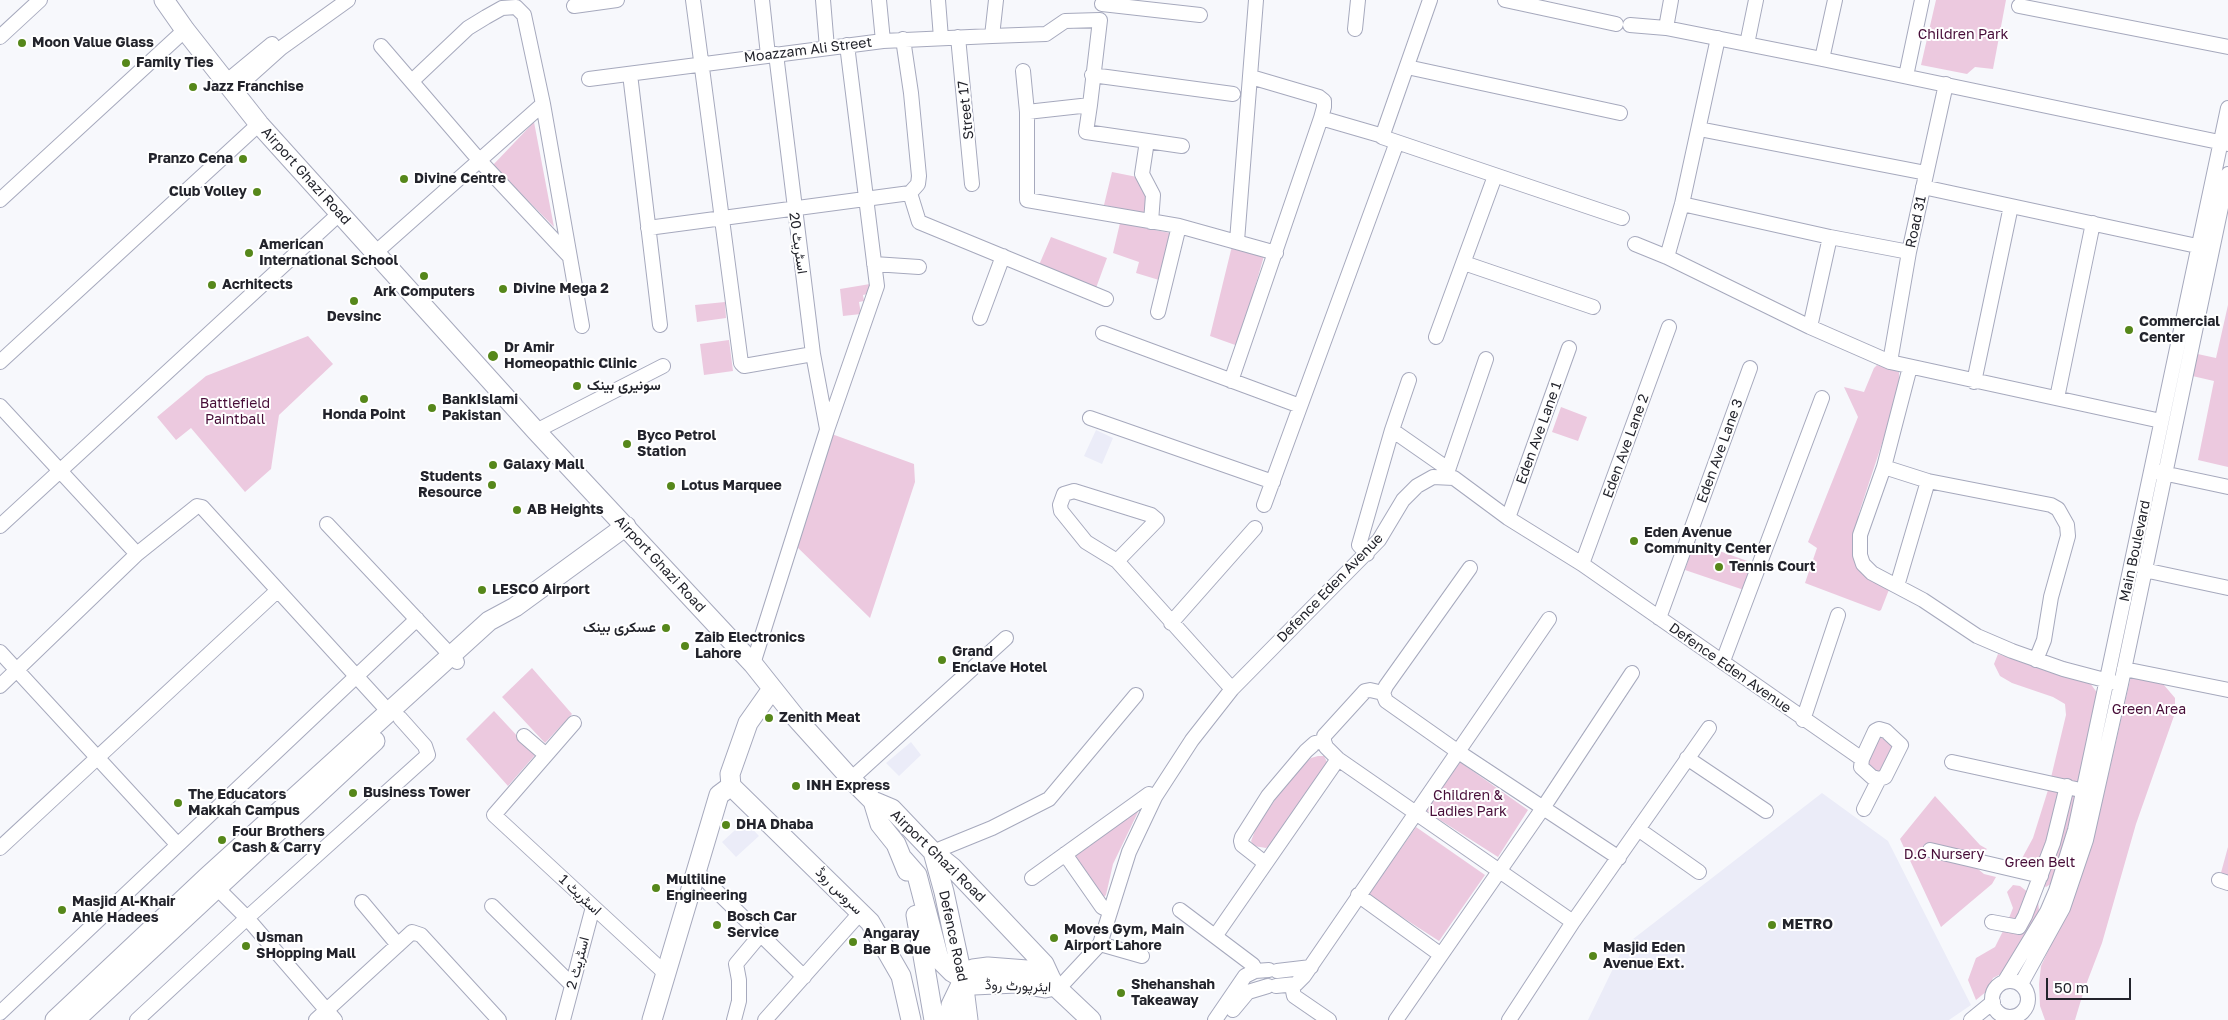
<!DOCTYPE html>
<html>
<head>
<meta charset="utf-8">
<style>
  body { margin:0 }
  #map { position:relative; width:2228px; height:1020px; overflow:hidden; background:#f7f8fc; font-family:"Golos Text",sans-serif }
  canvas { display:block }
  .scale { position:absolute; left:2046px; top:978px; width:85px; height:22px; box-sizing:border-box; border:2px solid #23242c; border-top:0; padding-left:6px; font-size:15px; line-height:18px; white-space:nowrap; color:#23242c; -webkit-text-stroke:4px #fff; paint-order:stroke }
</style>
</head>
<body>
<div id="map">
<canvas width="2228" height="1020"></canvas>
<div class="scale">50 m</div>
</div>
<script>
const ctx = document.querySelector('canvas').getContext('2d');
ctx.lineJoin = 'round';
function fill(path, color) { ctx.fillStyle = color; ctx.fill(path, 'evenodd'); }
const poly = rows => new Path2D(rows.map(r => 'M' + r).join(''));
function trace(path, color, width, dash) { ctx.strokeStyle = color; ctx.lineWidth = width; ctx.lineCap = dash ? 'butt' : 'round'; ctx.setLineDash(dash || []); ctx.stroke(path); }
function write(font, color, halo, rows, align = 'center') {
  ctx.font = font + ' "Golos Text",Vazirmatn,sans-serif'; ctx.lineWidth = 4; ctx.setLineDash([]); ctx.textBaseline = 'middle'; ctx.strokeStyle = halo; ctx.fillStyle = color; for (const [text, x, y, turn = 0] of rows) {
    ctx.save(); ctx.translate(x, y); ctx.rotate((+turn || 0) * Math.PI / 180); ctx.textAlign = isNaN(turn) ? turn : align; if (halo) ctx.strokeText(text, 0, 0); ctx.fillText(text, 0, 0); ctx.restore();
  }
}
fill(poly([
  [1096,430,1113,438,1102,464,1084,456],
  [911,742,921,755,899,776,886,763],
  [1822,793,1888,841,1971,1005,1949,1020,1588,1020,1624,946],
  [745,821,759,836,736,857,722,842]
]), '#ebecf8');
fill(poly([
  [1936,0,2006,0,1993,69,1975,67,1967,74,1921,65],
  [534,122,554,227,493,165],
  [1112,172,1137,177,1148,198,1145,214,1104,205],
  [1120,223,1170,233,1159,280,1136,273,1139,262,1113,253],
  [1051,237,1107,258,1096,288,1039,265],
  [1232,246,1264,256,1238,346,1210,336],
  [870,284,871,293,863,295,864,301,859,302,861,314,843,316,840,289],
  [725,302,726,318,697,322,695,305],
  [2228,305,2228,467,2198,460,2214,381,2188,375,2193,353,2216,358],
  [308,336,333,364,279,415,271,469,245,492,191,428,176,440,157,417,206,376],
  [729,340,733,371,704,375,700,344],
  [1877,365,1899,372,1899,392,1859,513,1853,545,1853,556,1860,566,1890,587,1881,610,1879,611,1805,583,1817,548,1808,542,1858,417,1844,387,1864,392,1874,368],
  [1561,407,1587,417,1578,441,1552,432],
  [829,433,914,464,915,482,870,618,794,544],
  [1694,542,1753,563,1744,590,1685,570],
  [1998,654,2090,683,2098,694,2074,805,2052,883,2046,887,2028,877,2022,871,2020,862,2033,838,2048,790,2066,715,2065,704,2053,697,2012,683,2000,676,1994,664],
  [532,668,572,714,545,743,502,697],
  [2131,676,2158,678,2175,698,2175,713,2136,824,2102,943,2084,990,2075,1020,2045,1020,2040,1006,2039,984,2041,966,2074,896,2092,846],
  [494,711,535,755,508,786,466,739],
  [1879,737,1887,740,1893,748,1883,769,1877,772,1868,766,1868,754],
  [1318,756,1324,756,1327,762,1271,845,1266,848,1254,846,1251,841,1256,828,1291,776,1311,758],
  [1460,762,1528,810,1498,857,1426,811],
  [1935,796,1980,845,1987,849,1979,855,1977,864,1978,869,1984,874,1996,877,1992,884,1941,927,1900,839],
  [1137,809,1138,812,1113,864,1106,895,1103,898,1071,856],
  [1416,827,1485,875,1439,941,1368,895],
  [2228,847,2228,883,2219,880],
  [2013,885,2020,886,2038,900,2039,911,2037,920,2005,972,1993,978,1987,991,1976,1000,1968,980,1976,958,1995,947,2007,923,2013,908,2007,892]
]), '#ecc9df');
const street = poly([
  [693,0,741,363,744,366,813,354],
  [762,0,768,55],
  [823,0,827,48],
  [879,0,883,41],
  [938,0,941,38],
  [1430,0,1382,137,1622,218],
  [1505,0,1616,24],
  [1102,4,1200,15],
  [574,6,617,0],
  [2019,6,2228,47],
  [1630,25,1666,28,1822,59,2228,144],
  [1666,28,1671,0],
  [1355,29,1358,0],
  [992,36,1046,34,1065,21,1100,20,1090,105,1027,112],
  [0,37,40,0],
  [958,37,972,184],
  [1747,44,1756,0],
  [381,46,480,161,570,257],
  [776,54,813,354,827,429],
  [1822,59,1835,0],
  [1407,67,1620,113],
  [1023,71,1027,112,1027,200,1179,226,1276,253],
  [630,74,660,325],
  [1092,75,1233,94],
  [1906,76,1922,0],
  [1251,77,1319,97,1324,101,1324,107,1321,118],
  [589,79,883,41,992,36,996,0],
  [412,81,468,28,486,17,502,8,516,7,524,15,543,104,582,326],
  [226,82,272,44],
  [233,91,281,48,348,0],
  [1090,105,1086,132,1182,146],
  [1699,129,1926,173],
  [1147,141,1142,174,1153,195,1151,222],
  [1923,187,2197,246],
  [910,193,919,222,1106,299],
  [0,200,185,30],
  [1682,204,1830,237,1909,252],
  [648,228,910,193,918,184,919,176,911,93,903,39],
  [1237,241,1256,0],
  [1635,244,1667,257,1810,327,1890,362,2161,421],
  [375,253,543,104],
  [1667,257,1682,204,1718,38],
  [1464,263,1593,307],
  [874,264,919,267],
  [1158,312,1179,226],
  [980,318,1003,256],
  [1810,327,1830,237],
  [1103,333,1300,406],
  [1436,337,1495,176],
  [0,362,259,124],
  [1890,362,1909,252,1946,84],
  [1910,367,1884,467,1860,535,1860,555,1863,564,1872,573,1923,600,1977,636,2012,651,2063,669,2116,683],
  [1231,381,1321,118,1383,136],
  [1974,382,2011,206],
  [2057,398,2093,223],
  [0,406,137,554],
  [1090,418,1273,482],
  [1392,430,1448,469],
  [536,431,663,366],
  [1884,467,1928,481,2051,505,2058,509,2067,525,2068,536,2051,597,2044,640,2036,660],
  [2158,472,2228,487],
  [1446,476,1486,359],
  [1264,505,1397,142],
  [1508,518,1569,348],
  [327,524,457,662],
  [0,526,339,214],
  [1367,554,1359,545,1392,430,1409,380],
  [1117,561,1157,520,1151,515,1074,491,1064,494,1060,505,1061,511,1086,542,1117,561,1232,689],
  [1582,564,1669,327],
  [2144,570,2228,588],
  [1897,586,1928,481],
  [1659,618,1750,368],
  [1171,623,1255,528],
  [0,652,177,844],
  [1723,661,1822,398],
  [753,664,827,430,877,286,847,45],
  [2124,669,2228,690],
  [0,686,137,554,197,506,202,507,389,712],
  [1383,693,1386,686,1470,568],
  [1803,720,1838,615],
  [574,723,494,815,666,974],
  [524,736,546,755],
  [1324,741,1326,747,1338,759,1573,922],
  [1687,758,1766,811],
  [1862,759,1875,731,1879,729,1886,731,1901,745,1885,777,1879,779,1864,809],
  [1952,762,2076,789],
  [851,779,1006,638],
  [1638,829,1699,872],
  [0,848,277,591],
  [1930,850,2041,876],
  [933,852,992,828,1049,799,1136,695],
  [1065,854,1102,907,1110,911],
  [1265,863,1242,845,1241,841,1242,837,1268,796,1306,751,1315,743,1324,741,1324,736,1365,691,1370,690,1383,693,1386,701,1457,751,1619,858],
  [696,871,804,977],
  [1032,878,1149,794,1155,797],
  [2219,880,2228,883],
  [210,881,247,918,335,1020],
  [1358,895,1441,955],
  [362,902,398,945],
  [492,906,572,985],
  [1180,910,1253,965,1255,971],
  [1992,922,2019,927,2025,916,2053,843,2067,786],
  [1216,935,1338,759],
  [1100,944,1142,956],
  [1277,971,1311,967],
  [2005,981,2047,912,2056,891,2075,830,2228,108],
  '1992 999a18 18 0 1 1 36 0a18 18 0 1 1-36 0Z',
  [2021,984,2063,908,2086,840,2121,684,2228,174],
  [1276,986,1296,984,1304,976,1549,619],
  [1292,986,1294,996,1329,1020],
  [1059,988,1100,944,1129,852,1155,797,1192,740,1232,689,1379,540,1403,500,1417,486,1433,477,1454,478,1508,518,1582,564,1862,759,1861,767,1872,777,1879,779],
  [1233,1010,1248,992,1268,986],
  [0,1013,417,619],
  [137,1020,247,918,428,755,425,746,400,718],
  [316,1020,412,932,421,935,499,1020],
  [563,1020,593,907],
  [734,1020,739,1001,739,980,736,964,761,934],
  [765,1020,861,912],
  [1215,1020,1245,976,1255,971,1269,970],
  [1396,1020,1543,808,1632,673],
  [1509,1020,1573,922,1709,728],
  [1971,1020,1993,1002]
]);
const secondary = poly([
  [164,0,185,30,259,124,536,431,753,664,796,718,851,779,873,801,892,809,933,852,953,868,1044,964,1050,977],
  [731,786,870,922,901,976,911,1020],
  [873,801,880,824,896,844,907,871],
  [933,852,944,892,963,980,968,1020],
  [903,859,917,875,939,959,952,972,974,985,1016,983,1045,988,1055,986],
  [916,915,934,1020],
  [55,1020,207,877,489,621,515,607,626,526],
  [75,1020,375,741],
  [652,1020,719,795,731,786,730,774,748,723,772,689],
  [949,1020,951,1005,963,980,973,969,988,967,1027,970,1050,977,1055,986,1091,1020]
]);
trace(street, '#a6a9bd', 16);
trace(secondary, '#a6a9bd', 21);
trace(street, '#fff', 14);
trace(secondary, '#fff', 19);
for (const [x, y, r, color] of [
  [22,43,5,"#56871a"],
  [126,63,5,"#56871a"],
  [193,87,5,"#56871a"],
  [243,159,5,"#56871a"],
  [404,179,5,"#56871a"],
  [257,192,5,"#56871a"],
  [249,253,5,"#56871a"],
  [424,276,5,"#56871a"],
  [212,285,5,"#56871a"],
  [503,289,5,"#56871a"],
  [354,301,5,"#56871a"],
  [2129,330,5,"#56871a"],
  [493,356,6,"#56871a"],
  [577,386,5,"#56871a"],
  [364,399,5,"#56871a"],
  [432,408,5,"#56871a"],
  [627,444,5,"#56871a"],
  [493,465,5,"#56871a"],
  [492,485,5,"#56871a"],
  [671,486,5,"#56871a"],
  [517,510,5,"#56871a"],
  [1634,541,5,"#56871a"],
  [1719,567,5,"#56871a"],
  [482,590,5,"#56871a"],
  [666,628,5,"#56871a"],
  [685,646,5,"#56871a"],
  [942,660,5,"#56871a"],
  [769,718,5,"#56871a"],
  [796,786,5,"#56871a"],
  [353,793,5,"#56871a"],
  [178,803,5,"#56871a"],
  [726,825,5,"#56871a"],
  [222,840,5,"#56871a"],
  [656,888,5,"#56871a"],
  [62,910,5,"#56871a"],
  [717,925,5,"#56871a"],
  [1772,925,5,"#56871a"],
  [1054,938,5,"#56871a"],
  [853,942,5,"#56871a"],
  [246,946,5,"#56871a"],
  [1593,956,5,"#56871a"],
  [1121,993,5,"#56871a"]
]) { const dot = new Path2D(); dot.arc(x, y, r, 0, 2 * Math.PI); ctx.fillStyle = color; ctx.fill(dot); trace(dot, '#fff', 2); }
write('14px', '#470d38', '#fff', [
  ["Children Park",1963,35],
  ["Battlefield",235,404],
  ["Paintball",235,420],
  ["Green Area",2149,710],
  ["Children &",1468,796],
  ["Ladies Park",1468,812],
  ["D.G Nursery",1944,855],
  ["Green Belt",2040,863]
]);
write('bold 14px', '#23242c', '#fff', [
  ["Moon Value Glass",32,43],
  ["Family Ties",136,63],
  ["Jazz Franchise",203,87],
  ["Pranzo Cena",233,159,"right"],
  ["Divine Centre",414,179],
  ["Club Volley",247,192,"right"],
  ["American",259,245],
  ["International School",259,261],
  ["Acrhitects",222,285],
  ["Divine Mega 2",513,289],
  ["Ark Computers",424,292,"center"],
  ["Devsinc",354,317,"center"],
  ["Commercial",2139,322],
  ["Center",2139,338],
  ["Dr Amir",504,348],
  ["Homeopathic Clinic",504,364],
  ["سونیری بینک",587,386],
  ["BankIslami",442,400],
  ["Pakistan",442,416],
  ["Honda Point",364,415,"center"],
  ["Byco Petrol",637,436],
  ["Station",637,452],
  ["Galaxy Mall",503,465],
  ["Students",482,477,"right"],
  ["Resource",482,493,"right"],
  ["Lotus Marquee",681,486],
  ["AB Heights",527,510],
  ["Eden Avenue",1644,533],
  ["Community Center",1644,549],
  ["Tennis Court",1729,567],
  ["LESCO Airport",492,590],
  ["عسکری بینک",656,628,"right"],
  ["Zaib Electronics",695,638],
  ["Lahore",695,654],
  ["Grand",952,652],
  ["Enclave Hotel",952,668],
  ["Zenith Meat",779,718],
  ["INH Express",806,786],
  ["Business Tower",363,793],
  ["The Educators",188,795],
  ["Makkah Campus",188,811],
  ["DHA Dhaba",736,825],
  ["Four Brothers",232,832],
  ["Cash & Carry",232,848],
  ["Multiline",666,880],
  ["Engineering",666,896],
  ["Masjid Al-Khair",72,902],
  ["Ahle Hadees",72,918],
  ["Bosch Car",727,917],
  ["Service",727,933],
  ["METRO",1782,925],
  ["Moves Gym, Main",1064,930],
  ["Airport Lahore",1064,946],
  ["Angaray",863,934],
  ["Bar B Que",863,950],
  ["Usman",256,938],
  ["SHopping Mall",256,954],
  ["Masjid Eden",1603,948],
  ["Avenue Ext.",1603,964],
  ["Shehanshah",1131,985],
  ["Takeaway",1131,1001]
], 'left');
write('14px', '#23242c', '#fff', [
  ["Moazzam Ali Street",808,50,-7],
  ["Street 17",966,110,-96],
  ["Airport Ghazi Road",306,176,48],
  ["Road 31",1916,222,-78],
  ["اسٹریٹ 20",798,243,82],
  ["Eden Ave Lane 1",1539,433,-70],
  ["Eden Ave Lane 2",1626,446,-70],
  ["Eden Ave Lane 3",1720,451,-70],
  ["Main Boulevard",2135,551,-78],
  ["Airport Ghazi Road",660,564,47],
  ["Defence Eden Avenue",1330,588,-46],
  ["Defence Eden Avenue",1730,668,35],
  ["Airport Ghazi Road",938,856,44],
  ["سروس روڈ",839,891,45],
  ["اسٹریٹ 1",580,895,43],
  ["Defence Road",953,936,78],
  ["اسٹریٹ 2",578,963,-75],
  ["ایئرپورٹ روڈ",1018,986,2]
]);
</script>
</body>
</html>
